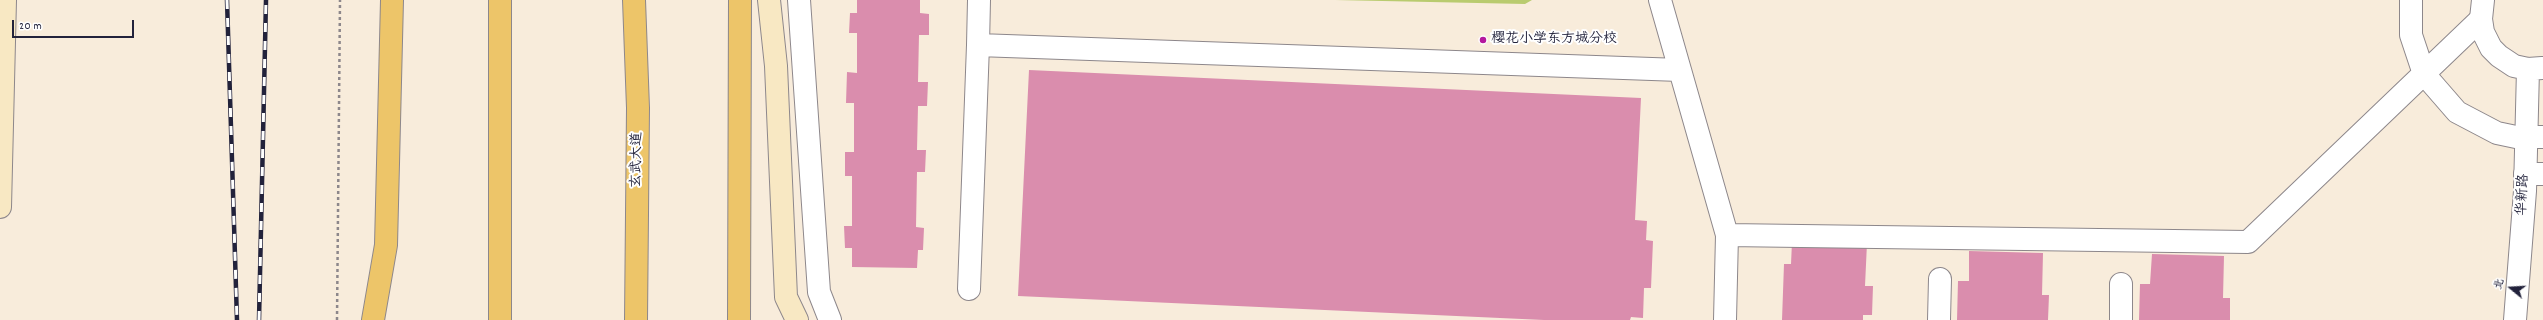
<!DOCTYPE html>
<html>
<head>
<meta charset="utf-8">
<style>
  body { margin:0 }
  #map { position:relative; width:2543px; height:320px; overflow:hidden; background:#f8ecdb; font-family:Dekko,"LXGW WenKai TC",sans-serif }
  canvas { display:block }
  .north { position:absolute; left:2491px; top:268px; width:40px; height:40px; -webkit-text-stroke:3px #fff; paint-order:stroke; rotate:288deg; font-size:11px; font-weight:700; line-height:16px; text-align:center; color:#22223b }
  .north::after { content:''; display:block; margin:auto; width:14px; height:18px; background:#22223b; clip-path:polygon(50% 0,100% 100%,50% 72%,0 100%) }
  .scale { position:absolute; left:12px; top:20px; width:122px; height:18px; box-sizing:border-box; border:2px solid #22223b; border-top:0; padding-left:5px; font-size:12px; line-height:14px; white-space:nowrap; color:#22223b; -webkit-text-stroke:3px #fff; paint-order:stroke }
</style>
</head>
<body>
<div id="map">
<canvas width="2543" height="320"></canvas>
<div class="north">北</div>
<div class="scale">20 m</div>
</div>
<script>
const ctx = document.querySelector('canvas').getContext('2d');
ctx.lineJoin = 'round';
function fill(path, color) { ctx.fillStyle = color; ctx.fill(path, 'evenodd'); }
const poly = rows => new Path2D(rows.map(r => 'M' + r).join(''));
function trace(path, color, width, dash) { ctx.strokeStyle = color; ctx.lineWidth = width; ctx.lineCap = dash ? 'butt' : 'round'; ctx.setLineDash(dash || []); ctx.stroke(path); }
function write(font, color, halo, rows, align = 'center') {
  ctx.font = font + ' Dekko,"LXGW WenKai TC",sans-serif'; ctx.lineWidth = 4; ctx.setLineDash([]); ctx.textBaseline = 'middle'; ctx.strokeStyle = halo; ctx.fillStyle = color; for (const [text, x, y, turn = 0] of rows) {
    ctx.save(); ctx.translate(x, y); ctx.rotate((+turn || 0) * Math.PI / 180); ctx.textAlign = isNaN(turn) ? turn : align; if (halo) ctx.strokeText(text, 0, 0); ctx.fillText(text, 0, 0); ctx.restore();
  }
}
fill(poly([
  [1335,0,1532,0,1525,4]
]), '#b9cb6f');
fill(poly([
  [857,0,920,0,920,13,929,14,929,35,919,35,918,82,928,82,927,106,918,106,917,150,926,150,925,172,917,172,916,227,924,228,923,250,918,250,917,268,852,267,852,248,845,248,844,226,852,226,852,176,845,176,845,152,854,152,854,103,846,103,847,72,857,73,857,33,849,33,850,13,857,13],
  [1029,70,1641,98,1635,220,1647,221,1646,240,1653,241,1651,288,1644,288,1643,318,1631,317,1630,320,1544,320,1018,296],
  [1792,242,1867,243,1865,286,1873,286,1872,315,1863,315,1863,320,1782,320,1784,264,1791,264],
  [1969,251,2043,253,2042,295,2049,295,2048,320,1957,320,1958,281,1969,281],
  [2152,254,2224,256,2223,298,2230,298,2230,320,2139,320,2140,284,2150,284]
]), '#da8dad');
const lane = poly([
  [799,0,819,292,830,320],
  [979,0,978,45,1680,70,1727,235,2248,242,2481,19],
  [1660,0,1680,70],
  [2411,0,2411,35,2424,74,2457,112,2497,133,2516,137,2543,137],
  [2525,174,2543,174],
  [969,289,978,45],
  [1725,320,1727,235],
  [1939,320,1940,279],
  [2121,320,2121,284]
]);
const street = poly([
  [2483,0,2481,19,2483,32,2491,48,2499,56,2514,66,2528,69,2542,68],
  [2515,320,2525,191,2528,69]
]);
const secondary = poly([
  [769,0,776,66,786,297,797,320],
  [0,207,5,0]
]);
const primary = poly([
  [373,320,386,245,392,0],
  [739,320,740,0]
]);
const highway = poly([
  [500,0,500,320],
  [634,0,638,108,636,320]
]);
trace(lane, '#8d878b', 24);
trace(street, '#8d878b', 24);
trace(secondary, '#8d878b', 24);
trace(primary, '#8d878b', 24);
trace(highway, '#8d878b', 24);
trace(poly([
  [337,320,340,0]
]), '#8d878b', 2.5, [3, 3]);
trace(lane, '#fff', 22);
trace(street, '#fff', 22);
trace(secondary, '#f8e8c3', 22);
trace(primary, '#edc569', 22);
trace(highway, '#edc569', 22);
const rail = poly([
  [227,0,237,320],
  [259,320,266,0]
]);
trace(rail, '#22223b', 4.5);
trace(rail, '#fff', 3, [9]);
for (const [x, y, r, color] of [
  [1483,40,4,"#b5179e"]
]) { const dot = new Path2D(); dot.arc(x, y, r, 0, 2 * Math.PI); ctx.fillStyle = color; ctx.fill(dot); trace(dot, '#fff', 1.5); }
write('14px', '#22223b', '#fff', [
  ["樱花小学东方城分校",1491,40]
], 'left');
write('14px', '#22223b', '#fff', [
  ["玄武大道",638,160,-89],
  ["华新路",2524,195,-87]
]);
</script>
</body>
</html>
